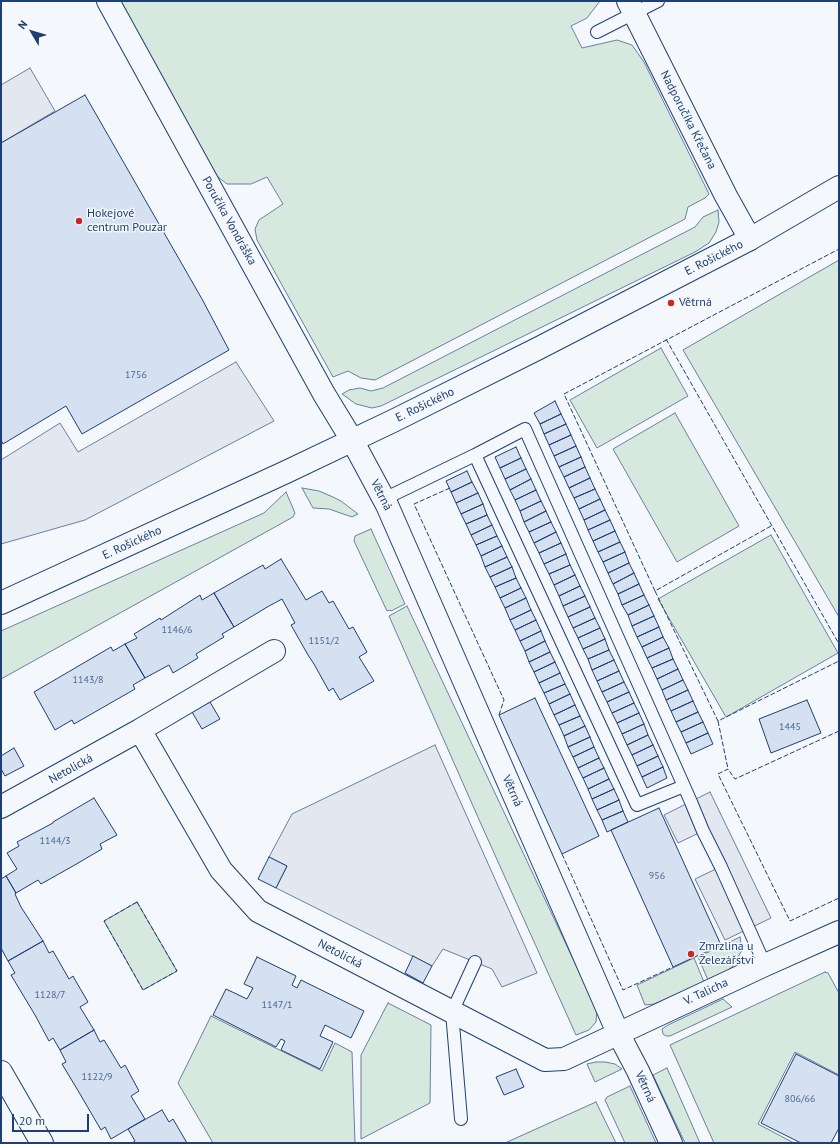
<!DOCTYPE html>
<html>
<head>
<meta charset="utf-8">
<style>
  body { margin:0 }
  #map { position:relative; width:840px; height:1144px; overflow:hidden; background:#f4f7fb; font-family:"PT Sans",sans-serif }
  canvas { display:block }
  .frame { position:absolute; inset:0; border:2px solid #1d3f73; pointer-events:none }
  .north { position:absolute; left:12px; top:12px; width:40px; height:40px; -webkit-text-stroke:3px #f4f7fb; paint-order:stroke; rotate:308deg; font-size:11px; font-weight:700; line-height:16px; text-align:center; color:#1d3f73 }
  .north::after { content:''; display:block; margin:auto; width:14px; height:18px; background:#1d3f73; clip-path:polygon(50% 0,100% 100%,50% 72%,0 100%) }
  .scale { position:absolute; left:12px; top:1114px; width:77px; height:18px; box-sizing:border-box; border:2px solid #1d3f73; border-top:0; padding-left:5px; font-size:12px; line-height:14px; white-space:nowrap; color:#1d3f73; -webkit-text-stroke:3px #f4f7fb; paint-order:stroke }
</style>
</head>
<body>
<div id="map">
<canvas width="840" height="1144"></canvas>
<div class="frame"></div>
<div class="north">N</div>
<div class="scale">20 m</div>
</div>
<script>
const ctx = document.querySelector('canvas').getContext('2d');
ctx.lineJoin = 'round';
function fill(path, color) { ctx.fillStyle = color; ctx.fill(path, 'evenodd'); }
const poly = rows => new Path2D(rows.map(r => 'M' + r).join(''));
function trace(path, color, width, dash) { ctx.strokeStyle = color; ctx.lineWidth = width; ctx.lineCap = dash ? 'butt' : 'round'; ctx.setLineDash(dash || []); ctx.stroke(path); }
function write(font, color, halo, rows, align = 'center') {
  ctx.font = font + ' "PT Sans",sans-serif'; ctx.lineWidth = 3; ctx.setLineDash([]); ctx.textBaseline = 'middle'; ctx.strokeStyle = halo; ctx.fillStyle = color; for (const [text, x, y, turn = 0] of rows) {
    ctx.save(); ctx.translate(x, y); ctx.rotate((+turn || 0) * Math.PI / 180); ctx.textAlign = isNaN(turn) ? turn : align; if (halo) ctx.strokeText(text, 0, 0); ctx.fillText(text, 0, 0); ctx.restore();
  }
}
const green = poly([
  [119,1,600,1,587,18,571,26,582,48,617,40,632,45,644,62,709,194,705,198,688,207,685,219,375,380,361,378,348,371,333,377,257,240,255,229,259,220,283,204,267,177,251,184,227,184,213,173,119,1],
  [718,210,719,222,716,232,709,243,695,252,381,406,372,408,356,404,342,394,349,390,360,388,371,391,383,388,695,227,703,217,718,210],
  [839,260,839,617,683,350,839,260],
  [661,348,688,396,597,448,570,400,661,348],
  [675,413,739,526,677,562,613,449,675,413],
  [302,488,319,491,333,497,341,501,358,514,352,517,329,509,313,508,302,488],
  [286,492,295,513,293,517,1,679,1,631,264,513,286,492],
  [371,529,405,604,391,611,390,610,387,611,354,541,355,536,371,529],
  [771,535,838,653,726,717,658,599,771,535],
  [407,606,597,1010,596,1022,589,1030,576,1035,481,824,389,616,407,606],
  [137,902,177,971,143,990,104,921,137,902],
  [740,937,742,950,733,966,727,971,708,980,698,957,740,937],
  [694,958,704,982,654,1004,645,1005,637,985,694,958],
  [825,972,828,973,839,993,839,1075,795,1052,758,1124,794,1143,714,1143,670,1045,825,972],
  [723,999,732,1007,670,1036,666,1036,663,1034,662,1029,668,1025,723,999],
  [388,1003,431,1025,430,1103,361,1139,361,1055,388,1003],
  [211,1016,322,1071,335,1043,352,1052,355,1143,213,1143,178,1083,211,1016],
  [596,1062,605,1062,615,1064,622,1069,595,1082,587,1064,596,1062],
  [667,1068,700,1143,685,1143,653,1075,667,1068],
  [630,1086,656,1143,625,1143,605,1100,607,1097,630,1086],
  [596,1102,616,1143,505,1143,596,1102]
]);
fill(green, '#d7e8df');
trace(green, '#687fa3', 1);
const parking = poly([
  [30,68,55,111,1,143,1,85,30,68],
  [236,362,274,421,85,520,1,544,1,460,60,423,78,452,236,362],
  [435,745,537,973,502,987,492,969,443,949,432,966,276,888,287,866,269,857,292,814,435,745],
  [710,792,771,918,725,940,695,879,720,867,703,831,678,843,664,815,710,792]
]);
fill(parking, '#e3e8f0');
trace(parking, '#687fa3', 1);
const building = poly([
  [85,95,202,299,229,350,82,434,66,406,3,444,1,440,1,143,85,95],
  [555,401,561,414,540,424,534,413,555,401],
  [561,414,566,424,544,434,540,424,561,414],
  [566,424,571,435,549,445,544,434,566,424],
  [571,435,576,446,554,456,549,445,571,435],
  [576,446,581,457,559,467,554,456,576,446],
  [516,447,521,458,500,468,495,457,516,447],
  [581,457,585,467,564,477,559,467,581,457],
  [521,458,526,469,505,479,500,468,521,458],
  [585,467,590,478,569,488,564,477,585,467],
  [526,469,531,479,510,490,505,479,526,469],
  [467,471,472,482,451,492,446,481,467,471],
  [590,478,595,489,574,498,569,488,590,478],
  [531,479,536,490,515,500,510,490,531,479],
  [472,482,478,493,456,503,451,492,472,482],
  [595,489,600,499,579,509,574,498,595,489],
  [536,490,541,501,520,511,515,500,536,490],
  [478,493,483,504,461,514,456,503,478,493],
  [600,499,605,510,584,520,579,509,600,499],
  [541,501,546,511,524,522,520,511,541,501],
  [483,504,487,515,466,524,461,514,483,504],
  [605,510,610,520,588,530,584,520,605,510],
  [546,511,551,522,529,532,524,522,546,511],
  [487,515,492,525,471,535,466,524,487,515],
  [610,520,615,531,593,541,588,530,610,520],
  [551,522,556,532,534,543,529,532,551,522],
  [492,525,497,536,476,545,471,535,492,525],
  [615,531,620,542,598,552,593,541,615,531],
  [556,532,561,543,539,553,534,543,556,532],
  [497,536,502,546,481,556,476,545,497,536],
  [620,542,625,552,603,562,598,552,620,542],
  [561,543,566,554,544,564,539,553,561,543],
  [502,546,507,557,485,567,481,556,502,546],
  [625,552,629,563,608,573,603,562,625,552],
  [566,554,570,565,549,574,544,564,566,554],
  [507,557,512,567,490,577,485,567,507,557],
  [281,559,306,600,322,591,329,603,333,601,349,629,353,627,367,652,359,657,374,681,340,700,333,688,329,691,314,664,308,655,291,625,295,623,282,599,269,606,234,627,214,593,263,565,265,569,281,559],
  [629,563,634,573,613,584,608,573,629,563],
  [570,565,575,575,554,585,549,574,570,565],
  [512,567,516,578,495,587,490,577,512,567],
  [634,573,639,584,618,594,613,584,634,573],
  [575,575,580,586,559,596,554,585,575,575],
  [516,578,521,588,500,598,495,587,516,578],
  [639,584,644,595,622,605,618,594,639,584],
  [580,586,585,596,563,606,559,596,580,586],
  [521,588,526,598,505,608,500,598,521,588],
  [214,593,234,627,222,634,224,637,196,654,198,658,173,673,169,665,145,678,125,644,137,638,134,634,160,618,161,620,200,595,202,600,214,593],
  [644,595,649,605,628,615,622,605,644,595],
  [585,596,590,607,568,617,563,606,585,596],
  [526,598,531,610,510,620,505,608,526,598],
  [649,605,654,616,632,626,628,615,649,605],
  [590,607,595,618,573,628,568,617,590,607],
  [531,610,536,620,515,630,510,620,531,610],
  [654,616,659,627,637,637,632,626,654,616],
  [595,618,600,628,578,638,573,628,595,618],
  [536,620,541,631,520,641,515,630,536,620],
  [659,627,663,637,642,647,637,637,659,627],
  [600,628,605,639,583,649,578,638,600,628],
  [541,631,545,641,525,651,520,641,541,631],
  [663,637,669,648,647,658,642,647,663,637],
  [605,639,609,650,588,659,583,649,605,639],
  [545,641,550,652,529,662,525,651,545,641],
  [125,644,145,678,133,685,135,689,74,724,72,720,55,730,34,692,111,647,113,651,125,644],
  [669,648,673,659,652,668,647,658,669,648],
  [609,650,614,660,592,670,588,659,609,650],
  [550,652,555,662,534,672,529,662,550,652],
  [673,659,678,669,657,679,652,668,673,659],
  [614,660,619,671,597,681,592,670,614,660],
  [555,662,560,673,539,683,534,672,555,662],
  [678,669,683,680,662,690,657,679,678,669],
  [619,671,624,682,602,692,597,681,619,671],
  [560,673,565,684,544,693,539,683,560,673],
  [683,680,688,690,666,700,662,690,683,680],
  [624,682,629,692,607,702,602,692,624,682],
  [565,684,570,694,549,704,544,693,565,684],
  [688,690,693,701,671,711,666,700,688,690],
  [629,692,634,703,612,713,607,702,629,692],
  [570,694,575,705,554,715,549,704,570,694],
  [535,698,599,836,562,854,499,715,535,698],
  [807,700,821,733,771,753,759,719,807,700],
  [693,701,698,712,676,722,671,711,693,701],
  [210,702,220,719,202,729,192,712,210,702],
  [634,703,639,713,617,723,612,713,634,703],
  [575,705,580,716,559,725,554,715,575,705],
  [698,712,703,722,681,732,676,722,698,712],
  [639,713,644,724,622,734,617,723,639,713],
  [580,716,585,726,564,736,559,725,580,716],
  [703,722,708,733,686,743,681,732,703,722],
  [644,724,648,735,627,745,622,734,644,724],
  [585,726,590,737,568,747,564,736,585,726],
  [708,733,713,744,691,754,686,743,708,733],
  [648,735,653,745,632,755,627,745,648,735],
  [590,737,594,747,573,757,568,747,590,737],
  [653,745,658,756,637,766,632,755,653,745],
  [594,747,599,758,578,768,573,757,594,747],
  [14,748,24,766,5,776,1,769,1,756,14,748],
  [658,756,663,767,642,777,637,766,658,756],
  [599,758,604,768,583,778,578,768,599,758],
  [663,767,667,778,647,788,642,777,663,767],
  [604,768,609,779,588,789,583,778,604,768],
  [609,779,614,789,592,799,588,789,609,779],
  [614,789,619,800,597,810,592,799,614,789],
  [94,798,117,835,100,844,102,849,73,866,41,884,38,880,16,893,6,876,17,869,7,853,19,846,17,842,53,823,53,822,94,798],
  [619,800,623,811,602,820,597,810,619,800],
  [659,808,721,945,673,967,611,830,659,808],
  [623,811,628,822,607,832,602,820,623,811],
  [269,857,287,866,276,888,258,879,269,857],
  [6,876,16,893,15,894,21,907,43,941,8,961,1,948,1,879,6,876],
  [43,941,49,953,53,951,69,979,73,976,74,978,88,1002,80,1007,94,1030,60,1050,53,1038,49,1041,35,1015,11,975,15,973,8,961,43,941],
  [413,956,432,966,423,983,405,973,413,956],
  [257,957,296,976,292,985,297,988,301,980,364,1011,351,1038,325,1025,320,1036,333,1042,320,1069,281,1050,285,1041,281,1039,276,1047,213,1015,226,989,247,999,253,988,244,984,257,957],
  [94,1030,100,1042,104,1040,121,1068,125,1065,139,1091,131,1096,145,1119,111,1139,105,1127,101,1130,80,1094,62,1064,66,1062,60,1050,94,1030],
  [796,1054,839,1076,839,1128,831,1143,801,1143,761,1123,796,1054],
  [516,1069,524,1087,504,1095,496,1077,516,1069],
  [162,1110,169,1122,173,1119,187,1143,132,1143,135,1141,128,1129,162,1110]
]);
fill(building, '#d5e0f0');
trace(building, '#1d3f73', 1);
const lane = poly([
  [597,32,658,1],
  [384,499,475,455],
  [684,786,637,805,475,455,525,429,691,802,703,831,721,867,765,965],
  [461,1119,452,1012,475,962]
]);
const street = poly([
  [108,1,324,394,352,440,387,505,618,1033,638,1071,671,1143],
  [628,1,726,196,750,239],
  [140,730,274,651],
  [1,807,140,730,221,870,258,911,545,1060,564,1059,765,965,839,932],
  [1,1072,42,1143]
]);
const secondary = poly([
  [1,603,286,472,393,421,539,348,750,239,839,187]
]);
trace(lane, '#1d3f73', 14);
trace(street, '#1d3f73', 24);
trace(secondary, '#1d3f73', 24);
trace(lane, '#f4f7fb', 12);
trace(street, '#f4f7fb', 22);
trace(secondary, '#f4f7fb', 22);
trace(poly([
  [666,339,839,644],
  [450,488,414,504,504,700,499,715],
  [771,526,655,591,718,721,839,661],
  [655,591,564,394,839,249],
  [718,721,728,769],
  [839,731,735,779,728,769,718,774,790,921,839,898],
  [562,854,623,990,673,967],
  [137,902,177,971,143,990,104,921,137,902]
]), '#1d3f73', 1, [5, 2]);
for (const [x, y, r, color] of [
  [79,221,4,"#c62828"],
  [671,303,4,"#c62828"],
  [691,954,4,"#c62828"]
]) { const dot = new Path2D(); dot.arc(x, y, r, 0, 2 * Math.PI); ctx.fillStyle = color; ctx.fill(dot); trace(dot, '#f4f7fb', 1.5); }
write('10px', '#4b6792', null, [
  ["1756",136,375],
  ["1146/6",177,630],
  ["1151/2",324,641],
  ["1143/8",88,680],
  ["1445",790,727],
  ["1144/3",55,841],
  ["956",657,876],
  ["1128/7",50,995],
  ["1147/1",277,1005],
  ["1122/9",97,1077],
  ["806/66",800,1099]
]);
write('12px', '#1d3f73', '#f4f7fb', [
  ["Nadporučíka Křečana",688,120,63],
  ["Poručíka Vondráška",229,221,61],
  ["E. Rošického",714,258,-27],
  ["E. Rošického",425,405,-26],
  ["Větrná",381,495,63],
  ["E. Rošického",132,543,-25],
  ["Netolická",71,769,-29],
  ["Větrná",512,791,66],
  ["Netolická",340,954,28],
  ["V. Talicha",706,992,-25],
  ["Větrná",645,1087,65]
]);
write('12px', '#1d3f73', '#f4f7fb', [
  ["Hokejové",87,214],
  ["centrum Pouzar",87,228],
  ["Větrná",679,303],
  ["Zmrzlina u",699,947],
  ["Železářství",699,961]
], 'left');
</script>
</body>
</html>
